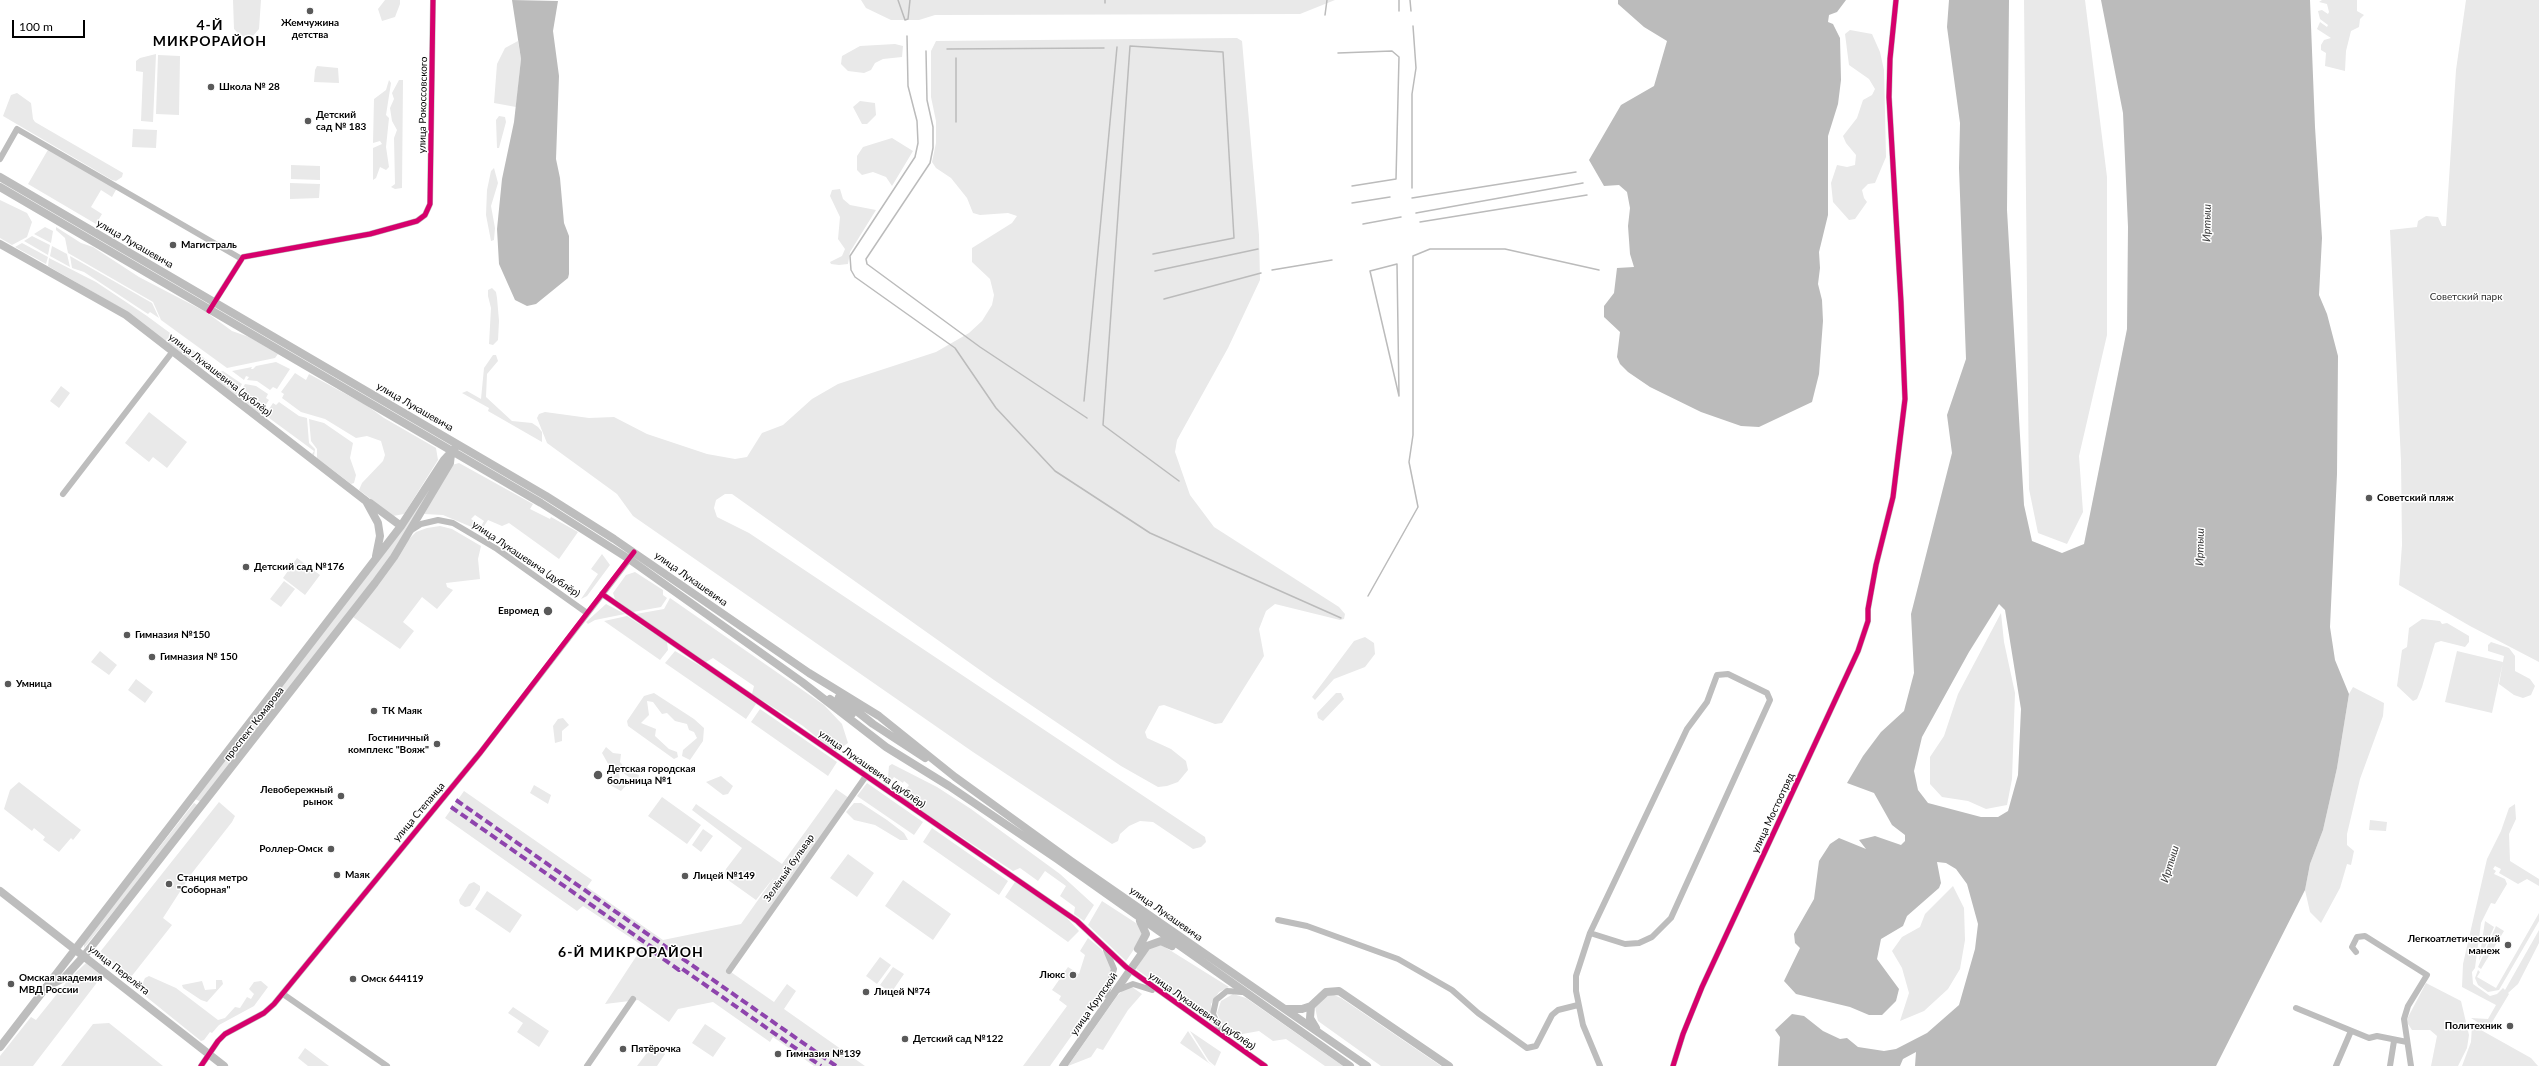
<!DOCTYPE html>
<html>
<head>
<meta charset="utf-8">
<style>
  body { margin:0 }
  #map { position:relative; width:2539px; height:1066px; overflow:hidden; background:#fff; font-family:Lato,sans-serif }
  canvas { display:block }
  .scale { position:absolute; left:12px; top:20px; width:73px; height:18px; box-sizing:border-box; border:2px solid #000; border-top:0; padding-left:5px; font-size:12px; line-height:14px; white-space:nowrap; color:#000; -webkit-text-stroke:3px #fff; paint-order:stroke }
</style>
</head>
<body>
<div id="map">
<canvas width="2539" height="1066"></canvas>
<div class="scale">100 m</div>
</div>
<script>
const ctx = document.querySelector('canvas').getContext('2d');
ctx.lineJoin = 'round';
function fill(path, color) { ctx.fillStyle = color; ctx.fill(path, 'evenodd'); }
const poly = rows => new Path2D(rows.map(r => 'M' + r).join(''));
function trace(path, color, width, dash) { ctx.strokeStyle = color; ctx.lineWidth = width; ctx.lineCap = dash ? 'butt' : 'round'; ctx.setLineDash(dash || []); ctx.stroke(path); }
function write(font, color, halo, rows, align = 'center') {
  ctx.font = font + ' Lato,sans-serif'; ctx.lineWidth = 3; ctx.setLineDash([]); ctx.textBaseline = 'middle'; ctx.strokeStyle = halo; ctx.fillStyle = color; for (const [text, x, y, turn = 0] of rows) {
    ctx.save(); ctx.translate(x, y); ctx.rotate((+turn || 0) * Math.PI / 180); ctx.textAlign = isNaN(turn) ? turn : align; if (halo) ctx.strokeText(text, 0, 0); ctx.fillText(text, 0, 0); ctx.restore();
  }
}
fill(poly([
  [233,0,261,0,259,29,252,37,241,36,234,29],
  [385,0,400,0,400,4,395,17,382,21,378,9],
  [861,0,1335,0,1300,14,935,15,919,20,891,20,866,8],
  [2024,0,2085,0,2107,177,2107,335,2079,456,2083,512,2067,544,2038,533,2029,489],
  [2322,0,2357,0,2357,11,2364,15,2360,19,2359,27,2351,31,2346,51,2345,71,2325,66,2326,53,2321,50,2321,45,2324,40,2331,38,2317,29,2320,22,2327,27,2328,25,2320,19,2318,11,2322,10,2328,14,2329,12,2327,4,2319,2],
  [2466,0,2539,0,2539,662,2470,626,2399,585,2402,545,2401,461,2390,230,2417,227,2418,221,2426,216,2438,217,2442,226,2446,226,2456,70],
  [1850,30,1872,34,1880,52,1884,70,1886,157,1875,183,1868,184,1862,190,1864,198,1867,202,1855,219,1849,220,1833,202,1831,183,1837,165,1847,167,1855,165,1856,155,1846,143,1843,136,1857,118,1863,100,1872,95,1875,89,1869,79,1849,65,1845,34],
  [1237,38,1242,41,1259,235,1260,280,1228,348,1177,440,1175,452,1190,495,1214,527,1339,607,1345,614,1344,619,1340,620,1275,604,1266,611,1259,629,1264,656,1222,723,1215,724,1164,705,1159,706,1145,732,1147,738,1171,749,1186,761,1188,770,1178,782,1167,786,1158,787,1121,766,994,680,732,494,725,494,716,500,714,508,717,517,749,533,1205,837,1206,842,1201,847,1193,849,1153,822,1140,821,1129,826,1120,834,1118,841,1112,844,973,752,633,516,617,494,547,443,537,418,539,414,545,412,589,418,614,417,647,434,707,454,735,459,747,457,762,433,783,425,812,399,838,384,936,352,969,333,982,321,992,305,994,295,990,279,972,262,972,248,1012,223,1017,216,1008,213,980,215,973,213,967,198,951,178,936,168,932,162,936,143,936,121,931,97,931,51,936,41],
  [518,41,521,59,516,107,494,103,497,64,505,48],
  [895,44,903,46,902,57,883,59,875,63,871,70,864,73,848,71,841,64,842,56,860,46],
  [156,54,153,122,141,121,143,72,136,71,136,61,140,58],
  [158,55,180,56,179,115,156,114],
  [317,66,338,68,339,83,314,82,315,70],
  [389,80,391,83,386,115,389,118,386,147,389,167,386,170,380,167,376,178,373,180,373,148,382,144,380,141,373,143,374,99,386,90],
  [399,80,403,80,402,188,395,189,391,187,395,184,394,138,397,130,392,121,390,108,394,99,392,93],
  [17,93,31,103,33,119,35,122,123,173,122,177,116,181,112,180,3,116,11,95],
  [860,101,875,103,876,115,867,124,862,124,853,107],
  [499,116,505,117,506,122,499,148,497,148,496,120],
  [133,129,157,130,156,148,132,147],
  [892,138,913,151,892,186,886,177,873,172,862,175,857,170,857,156,863,147],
  [49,148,117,188,112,197,101,190,91,207,102,214,96,224,28,184],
  [291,165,320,166,320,180,291,179],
  [494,168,498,183,491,206,495,228,494,240,491,241,486,215,487,190,491,171],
  [290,183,320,184,319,198,290,199],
  [840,189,843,199,850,205,876,210,850,252,848,264,839,265,831,264,830,262,842,256,845,249,838,239,840,217,830,196,832,190],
  [0,200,27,213,32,222,27,237,12,245,0,238],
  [45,227,53,231,51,243,34,234],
  [56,227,81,243,93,247,139,277,206,312,232,331,249,337,278,354,275,358,227,368,161,320,153,302,68,253,65,238,56,230],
  [32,236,50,245,48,255,24,241],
  [22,243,48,257,46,264,15,247],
  [52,246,67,254,70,267,50,256],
  [70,256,152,303,159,318,150,312,148,314,84,272,72,268],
  [49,258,96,282,147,316,208,361,202,366,191,360,124,310,48,266],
  [492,288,496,292,497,298,499,321,498,340,493,345,489,344,491,308,488,296,488,290],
  [493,355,496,355,498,361,487,374,486,397,512,421,532,423,538,427,542,432,542,442,488,411,489,408,462,393,467,391,481,399,484,368],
  [276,362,290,369,277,389,273,387,270,390,257,381,247,380,249,377,246,376,244,380,232,371,252,367,251,369,253,369,256,366],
  [223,371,242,384,236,395,220,383,213,373],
  [295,373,306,380,309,374,366,405,384,418,436,448,438,460,404,514,393,516,359,490,362,483,383,461,385,455,381,441,367,436,356,438,325,419,301,412,282,398,284,394,281,392],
  [245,384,256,386,268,394,266,398,269,400,265,406,267,408,262,415,238,397],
  [61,386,70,393,59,408,50,401],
  [279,402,299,416,307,418,309,443,315,449,314,456,312,454,314,451,265,415,273,403,276,405],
  [149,412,187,442,167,468,153,457,149,462,125,443],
  [309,419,324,423,353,443,350,458,356,475,354,483,351,484,317,458,317,449,311,441],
  [447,460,392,555,201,802,195,799],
  [459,463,533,504,530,509,550,519,551,517,578,532,559,559,509,523,502,526,488,520,482,529,497,540,493,542,478,532,484,521,475,515,471,519,477,523,474,528,443,515,424,514,452,465],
  [440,526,452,529,481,546,478,559,480,579,446,583,447,587,453,590,437,609,422,597,403,622,414,631,400,649,353,617,408,540,416,532,427,528],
  [602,554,610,565,587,596,581,599,598,574,591,569],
  [297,558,320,575,305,595,283,578],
  [635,572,663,590,663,595,667,598,661,607,633,612,615,599,613,593,626,575],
  [284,581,295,589,281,607,270,599],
  [670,598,824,705,842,724,848,743,835,752,803,726,752,694,754,686,713,658,706,662,636,614,664,609],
  [606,604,625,614,595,620,588,624,586,622],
  [2001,613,2004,642,2015,693,2012,779,2007,805,1986,809,1968,801,1942,797,1930,784,1930,757,1944,736,1958,694],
  [627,616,667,642,668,650,660,660,604,621],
  [2422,619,2440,621,2442,624,2447,623,2469,636,2469,642,2465,647,2441,641,2435,643,2422,687,2417,699,2413,701,2397,686,2402,650,2407,647,2409,628],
  [1365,637,1374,643,1375,654,1365,667,1334,679,1315,700,1312,697,1354,641],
  [2491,642,2509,648,2515,656,2515,671,2530,679,2535,686,2531,695,2523,698,2514,695,2499,684,2504,656,2488,651,2488,645],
  [100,651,117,665,109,675,91,662],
  [675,651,709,671,756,704,746,719,665,663],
  [2457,651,2503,662,2492,713,2445,702],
  [136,679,153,692,145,703,128,690],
  [2353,687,2384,703,2383,716,2360,779,2347,834,2347,845,2354,851,2351,865,2347,864,2340,888,2321,923,2310,912,2305,890,2310,864,2323,830,2337,768,2349,694],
  [654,693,694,719,704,728,703,741,690,760,682,756,683,750,697,738,694,732,689,730,687,724,675,721,667,713,662,714,653,702,647,701,649,715,641,723,656,729,655,736,669,749,677,752,678,757,674,759,628,726,627,721,644,696],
  [1336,693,1341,693,1344,699,1323,721,1318,718,1317,713],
  [760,709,837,762,828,776,751,722],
  [563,718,569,725,562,731,562,741,555,743,553,726,558,719],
  [606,747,613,753,621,754,620,762,624,767,631,769,634,773,639,775,638,779,633,780,618,769,620,779,630,781,621,791,610,785,611,769,602,753],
  [892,764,937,787,971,809,1060,874,1094,905,1084,921,1074,914,1075,907,1060,896,1066,886,1045,871,1038,881,1020,868,1013,871,901,797,909,785,904,781,903,783,894,777,887,786,884,784,888,777,889,766],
  [721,776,733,786,728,794,723,795,706,782],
  [19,782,81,830,73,840,71,838,59,852,43,840,45,837,34,828,32,831,4,809,10,790],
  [867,783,923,822,914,835,857,796],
  [534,785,551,795,548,804,530,793],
  [836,789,849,798,728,970,774,1002,787,984,796,991,784,1009,865,1066,814,1066,773,1037,770,1042,713,1002,678,1009,669,1022,638,1000,605,1004,643,946,583,906,577,911,445,818,464,791,592,880,587,887,663,940,741,924,775,876,756,900,728,880,724,875,726,869,742,848,692,810,696,804,782,864],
  [662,797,701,825,687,844,648,816],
  [219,802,235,816,232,822,192,873,163,918,172,925,131,977,100,952],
  [194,803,199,806,84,948,84,943],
  [854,803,861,803,887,820,904,833,908,840,900,840,875,825,854,820,846,812],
  [2515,804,2516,819,2509,834,2510,861,2539,879,2539,886,2527,879,2518,884,2499,873,2501,869,2495,866,2493,869,2496,871,2494,874,2505,879,2507,884,2495,904,2491,903,2481,923,2475,968,2472,972,2473,984,2490,996,2497,994,2503,988,2505,990,2539,930,2539,943,2518,984,2508,993,2509,994,2488,1029,2471,1018,2488,1019,2496,1005,2462,987,2463,964,2487,859,2501,831,2509,808],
  [2370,820,2387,822,2386,831,2369,830],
  [932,828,1008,881,999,895,923,842],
  [703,829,713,836,701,852,692,845],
  [848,854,874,873,857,897,830,878],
  [903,880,951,914,933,940,885,906],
  [474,882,480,886,480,890,470,906,465,907,460,904,459,900,469,884],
  [1015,882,1065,916,1079,931,1068,942,1005,897],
  [1953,886,1964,908,1965,940,1960,969,1948,989,1924,1011,1900,1021,1909,993,1902,968,1892,951,1902,937,1920,927,1925,914],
  [487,891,522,915,510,933,475,909],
  [1102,901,1139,925,1143,936,1126,961,1088,925],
  [2539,913,2539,921,2499,990,2488,992,2478,985,2475,978,2478,970,2480,972,2477,977,2496,988],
  [2485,921,2494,927,2479,961],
  [2496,926,2504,931,2481,969,2478,967],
  [1088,938,1101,949,1110,961,1112,972,1109,983,1050,1066,1023,1066,1067,1006,1059,1000,1061,996,1052,990,1068,967,1079,974,1085,955,1080,951],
  [1160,944,1229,987,1219,992,1211,1004,1212,1023,1136,969,1149,948],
  [880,957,891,965,877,984,866,976],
  [86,963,102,976,33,1066,0,1066,0,1056,31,1017,36,1020,69,979],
  [893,967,904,974,891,993,880,985],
  [149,976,176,988,218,1020,225,1018,235,1007,240,1008,247,997,251,999,254,994,249,989,254,982,261,981,268,987,254,1006,219,1025,212,1033,210,1032,204,1040,201,1041,144,995,141,987,145,978],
  [216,980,222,980,223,984,207,1002,201,1000,183,988,182,985,202,981,205,990,216,989],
  [2426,983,2461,1001,2469,1035,2467,1048,2458,1066,2431,1066,2437,1036,2430,1030,2412,1030,2406,1021],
  [1132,987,1142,994,1128,1010,1103,1050,1097,1048,1091,1057,1068,1066,1117,996,1122,991],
  [1233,994,1246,998,1343,1066,1325,1066,1286,1039,1273,1041,1259,1031,1237,1035,1229,1030,1222,1024,1217,1013,1221,1001],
  [1327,995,1334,995,1341,998,1441,1066,1381,1066,1318,1021,1315,1007],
  [513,1007,549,1031,539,1047,517,1032,523,1023,508,1013],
  [109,1023,163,1066,61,1066,93,1024],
  [705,1024,726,1038,713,1057,692,1043],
  [2472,1025,2531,1058,2538,1066,2462,1066,2471,1042],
  [1188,1031,1208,1062,1213,1066,1180,1043],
  [1190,1031,1221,1052,1215,1066,1209,1061],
  [653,1045,665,1054,657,1066,637,1066],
  [305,1048,329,1066,308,1066,298,1058]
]), '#e9e9e9');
fill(poly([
  [512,0,558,1,553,31,559,76,556,159,560,178,564,223,569,236,569,274,568,278,536,304,527,306,515,300,499,264,497,229,502,179,514,122,521,59],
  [1618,0,1846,0,1837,12,1829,15,1828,22,1833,24,1840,38,1841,80,1838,104,1828,136,1828,215,1819,252,1820,268,1818,284,1822,300,1823,321,1819,374,1812,402,1759,427,1741,426,1701,412,1650,387,1628,372,1620,364,1617,357,1620,332,1604,317,1604,306,1614,293,1617,268,1634,267,1630,254,1628,226,1630,208,1627,192,1619,185,1604,186,1589,160,1621,105,1654,86,1667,41,1644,27,1618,4],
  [1949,0,2009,0,2007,210,2024,505,2032,541,2062,553,2084,544,2127,329,2128,227,2123,113,2101,0,2310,0,2315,127,2322,238,2319,295,2327,314,2338,356,2337,474,2330,627,2335,660,2349,694,2337,768,2323,830,2310,864,2305,890,2216,1066,1915,1066,1916,1052,1903,1059,1900,1066,1778,1066,1780,1037,1775,1030,1792,1014,1804,1016,1823,1031,1840,1039,1847,1038,1858,1047,1884,1051,1896,1049,1927,1033,1959,1005,1975,949,1978,924,1967,884,1956,869,1946,863,1937,862,1941,883,1939,888,1907,916,1903,926,1881,939,1877,959,1899,989,1896,1001,1882,1015,1869,1015,1850,1007,1796,994,1784,981,1800,948,1795,943,1794,934,1814,899,1819,861,1830,844,1839,838,1866,849,1859,840,1875,836,1901,845,1905,841,1905,835,1892,825,1874,793,1847,783,1863,756,1881,732,1904,711,1914,673,1911,614,1952,453,1947,415,1966,359,1959,168,1960,123,1947,27],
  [1999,604,2005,610,2021,709,2018,775,2008,811,1998,817,1981,817,1928,803,1918,790,1914,771,1922,737,1969,652]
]), '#bbb');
trace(poly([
  [898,0,905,20,908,19,910,0],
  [1410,0,1411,11],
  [1105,3,1105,0],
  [1399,11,1399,0],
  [1325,15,1327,0],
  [907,36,908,86,917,121,918,143,915,157,850,256,851,270,855,277,955,348,996,408,1055,471,1150,533,1341,618],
  [947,49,1104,48],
  [926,51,927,100,933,127,933,148,930,163,866,259,867,264,980,347,1087,418],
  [1338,53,1392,51,1399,57,1396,179,1352,186],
  [956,122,956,58],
  [1412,188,1412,94,1416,68,1413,26],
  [1412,198,1576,172],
  [1352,203,1390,197],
  [1416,213,1583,183],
  [1420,222,1587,195],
  [1363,224,1401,217],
  [1153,254,1234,238,1223,52,1130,46,1103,425,1179,481],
  [1397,264,1399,396,1370,271,1397,264],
  [1272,270,1332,260],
  [1155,271,1258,249],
  [1164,299,1261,273],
  [1084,401,1117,47],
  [1368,596,1418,507,1409,462,1413,435,1413,256,1430,249,1505,249,1599,270]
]), '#bbb', 1.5);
trace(poly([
  [0,159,17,129,240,258],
  [212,306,243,257,370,234,417,221,425,215,430,204,433,0],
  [63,494,173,351],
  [410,531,421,524,438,520,453,523,497,549,587,613],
  [602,594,1077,921,1126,967,1265,1066],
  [1278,920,1307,926,1398,959,1452,990,1478,1013,1527,1048,1536,1046,1552,1015,1558,1010,1578,1005],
  [1590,933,1625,944,1639,943,1652,937,1671,918,1770,700,1767,693,1728,674,1717,675,1707,702,1687,729,1590,933,1576,976,1576,991,1583,1025,1600,1066],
  [1106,950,1114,969,1106,995],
  [2356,952,2352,947,2357,937,2365,936,2427,975,2408,1006,2404,1019,2411,1066],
  [729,971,866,776],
  [1118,990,1133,984,1152,990],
  [283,994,387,1066],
  [2296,1008,2369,1038,2377,1036,2407,1042],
  [1223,1036,1213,1014,1216,1000,1227,991,1242,992],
  [201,1066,218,1041,225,1034,264,1013,274,1004,480,753,631,557],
  [587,1066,633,999],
  [1673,1066,1683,1034,1702,987,1858,651,1868,621,1868,609,1876,565,1893,497,1905,399,1901,302,1889,97,1890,59,1896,0],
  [2336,1066,2351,1031],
  [2390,1066,2394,1041]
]), '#bdbdbd', 6);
trace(poly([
  [0,177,546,496,614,539,809,673,879,716,955,777,1071,861,1367,1066],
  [0,187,541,503,629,559,802,682,886,747,949,786,1057,859,1350,1066],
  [0,244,126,315,366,501,378,523,380,536,376,556],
  [370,503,401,526],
  [839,697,873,724,925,758],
  [830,699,852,714],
  [0,891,224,1066],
  [1138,949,1146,934,1140,921],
  [48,986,64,978,84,956,375,583,394,557,450,463,451,454],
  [1311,1006,1310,1018,1316,1028],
  [1286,1009,1302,1009,1311,1006,1326,992,1339,991,1449,1066],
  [0,1047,401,526,444,460,455,448],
  [1063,1066,1147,946,1161,941,1172,946]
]), '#bdbdbd', 8);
trace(poly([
  [456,800,836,1066],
  [451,807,653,948,651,950,679,970,681,968,821,1066]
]), '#8e44ad', 4, [8, 4]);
trace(poly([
  [209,311,243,257,370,234,417,221,425,215,430,204,433,0],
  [602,594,1077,921,1126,967,1265,1066],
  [201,1066,218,1041,225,1034,264,1013,274,1004,480,753,634,552],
  [1673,1066,1683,1034,1702,987,1858,651,1868,621,1868,609,1876,565,1893,497,1905,399,1901,302,1889,97,1890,59,1896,0]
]), '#d6006c', 5);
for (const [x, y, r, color] of [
  [310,11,4,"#595959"],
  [211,87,4,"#595959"],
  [308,121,4,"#595959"],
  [173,245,4,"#595959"],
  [2369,498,4,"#595959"],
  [246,567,4,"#595959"],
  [548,611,5,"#595959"],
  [127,635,4,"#595959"],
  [152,657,4,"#595959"],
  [8,684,4,"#595959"],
  [374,711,4,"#595959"],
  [437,744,4,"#595959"],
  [598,775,5,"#595959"],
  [341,796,4,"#595959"],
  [331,849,4,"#595959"],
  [337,875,4,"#595959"],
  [685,876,4,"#595959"],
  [169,884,4,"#595959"],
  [2508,945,4,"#595959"],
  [1073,975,4,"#595959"],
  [353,979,4,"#595959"],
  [11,984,4,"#595959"],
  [866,992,4,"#595959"],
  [2510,1026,4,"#595959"],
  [905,1039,4,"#595959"],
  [623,1049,4,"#595959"],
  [778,1054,4,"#595959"]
]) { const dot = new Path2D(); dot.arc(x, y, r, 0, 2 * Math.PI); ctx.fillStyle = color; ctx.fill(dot); trace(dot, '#fff', 1.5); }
write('bold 10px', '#000', '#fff', [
  ["Жемчужина",310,23,"center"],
  ["детства",310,35,"center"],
  ["Школа № 28",219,87],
  ["Детский",316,115],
  ["сад № 183",316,127],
  ["Магистраль",181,245],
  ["Советский пляж",2377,498],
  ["Детский сад №176",254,567],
  ["Евромед",539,611,"right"],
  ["Гимназия №150",135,635],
  ["Гимназия № 150",160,657],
  ["Умница",16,684],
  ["ТК Маяк",382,711],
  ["Гостиничный",429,738,"right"],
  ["комплекс \"Вояж\"",429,750,"right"],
  ["Детская городская",607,769],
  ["больница №1",607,781],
  ["Левобережный",333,790,"right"],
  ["рынок",333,802,"right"],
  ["Роллер-Омск",323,849,"right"],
  ["Маяк",345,875],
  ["Лицей №149",693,876],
  ["Станция метро",177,878],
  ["\"Соборная\"",177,890],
  ["Легкоатлетический",2500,939,"right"],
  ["манеж",2500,951,"right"],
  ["Люкс",1065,975,"right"],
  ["Омская академия",19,978],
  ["МВД России",19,990],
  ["Омск 644119",361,979],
  ["Лицей №74",874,992],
  ["Политехник",2502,1026,"right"],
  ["Детский сад №122",913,1039],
  ["Пятёрочка",631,1049],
  ["Гимназия №139",786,1054]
], 'left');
write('10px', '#000', '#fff', [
  ["улица Рокоссовского",423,105,-89],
  ["улица Лукашевича",135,244,30],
  ["улица Лукашевича (дублёр)",220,375,38],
  ["улица Лукашевича",415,407,30],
  ["улица Лукашевича (дублёр)",526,559,34],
  ["улица Лукашевича",691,579,35],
  ["проспект Комарова",254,724,-52],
  ["улица Лукашевича (дублёр)",872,769,35],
  ["улица Степанца",419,812,-50],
  ["улица Мостоотряд",1773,813,-65],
  ["Зелёный бульвар",789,868,-55],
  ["улица Лукашевича",1166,914,35],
  ["улица Перелёта",119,970,38],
  ["улица Крупской",1094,1004,-55],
  ["улица Лукашевича (дублёр)",1202,1011,35]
]);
write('10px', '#2e2e2e', '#fff', [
  ["Советский парк",2466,297]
]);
write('italic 11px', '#3f3f3f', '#fff', [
  ["Иртыш",2207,223,-89],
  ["Иртыш",2200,547,-89],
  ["Иртыш",2170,864,-73]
]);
ctx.letterSpacing = '1px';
write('bold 14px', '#000', '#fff', [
  ["4-Й",210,25],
  ["МИКРОРАЙОН",210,41],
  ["6-Й МИКРОРАЙОН",631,952]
]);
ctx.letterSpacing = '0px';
</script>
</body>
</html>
